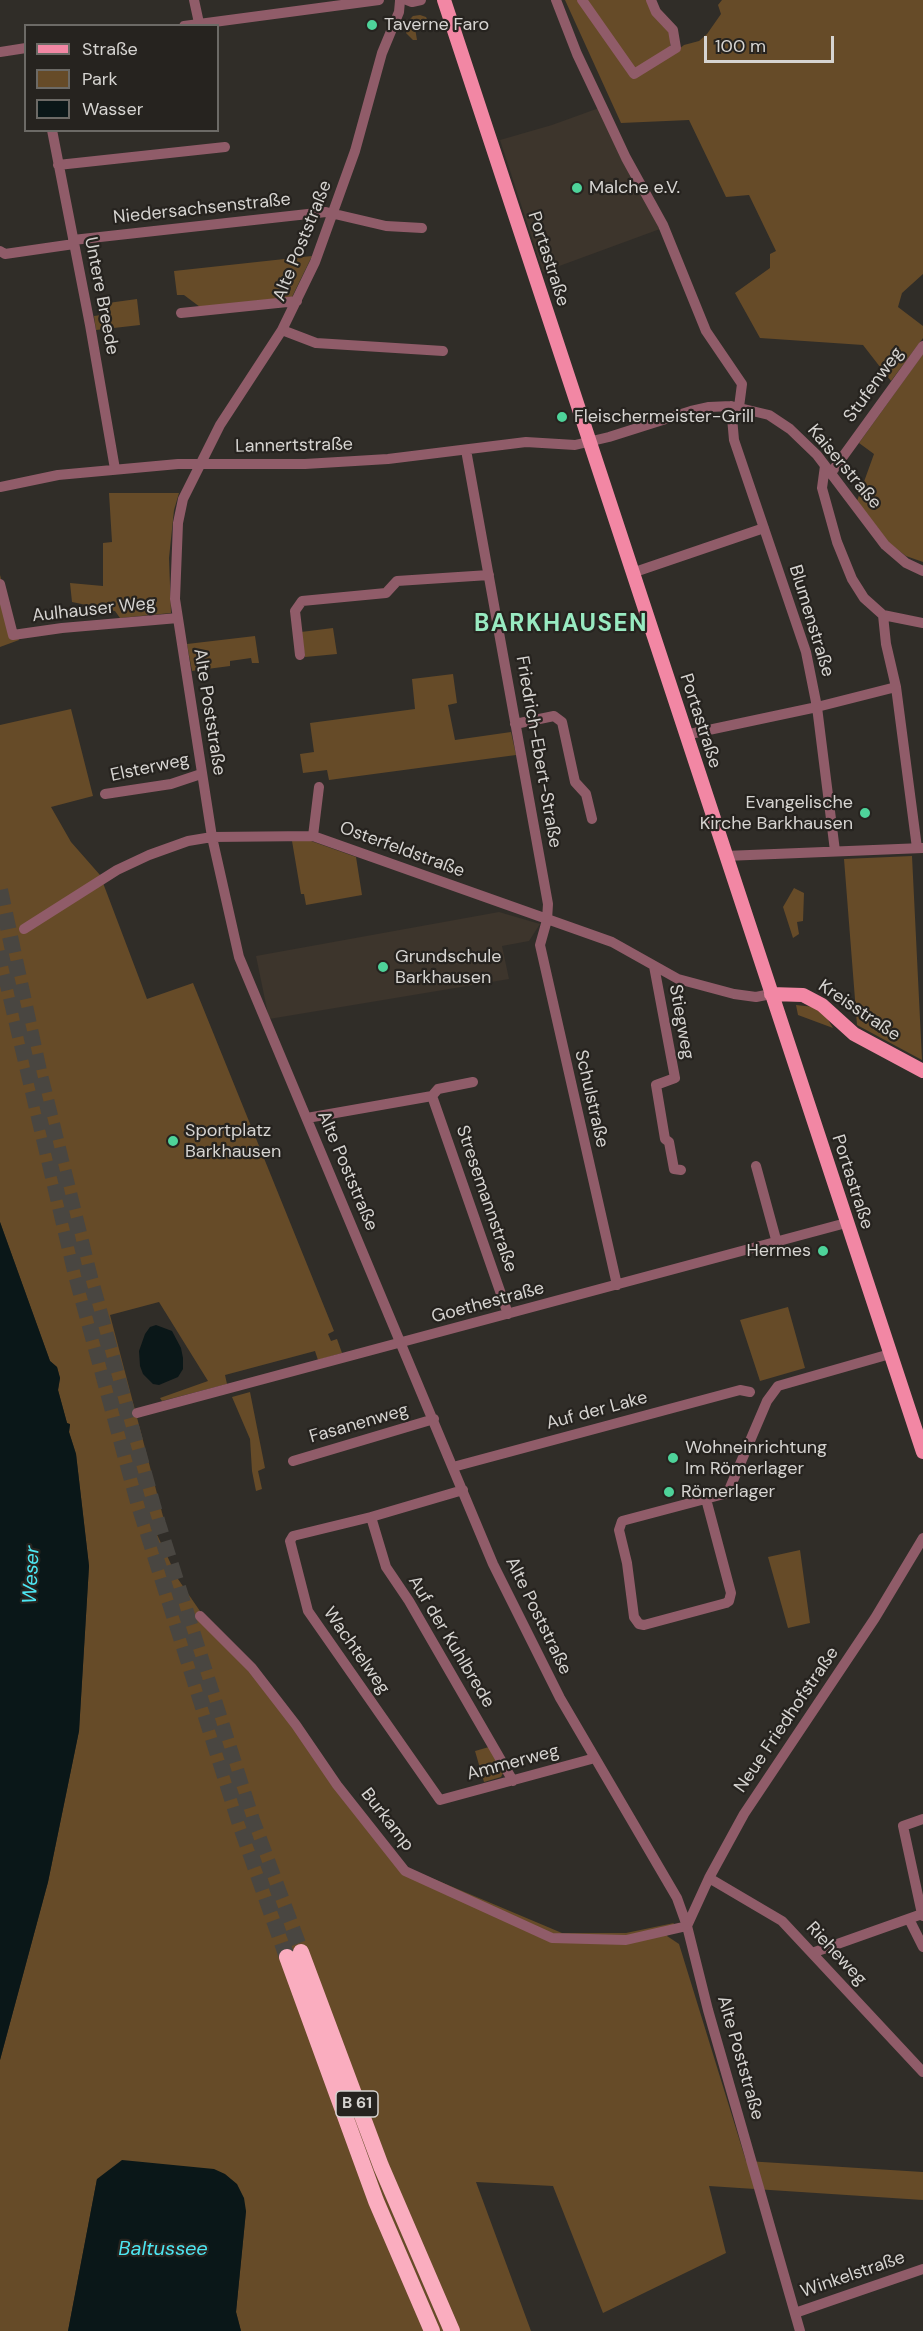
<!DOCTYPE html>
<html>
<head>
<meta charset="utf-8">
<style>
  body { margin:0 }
  #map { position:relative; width:923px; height:2331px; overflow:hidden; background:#302d28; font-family:"DM Sans",sans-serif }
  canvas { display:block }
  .legend { position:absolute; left:24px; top:24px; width:195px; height:108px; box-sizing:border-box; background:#26231f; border:2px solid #6c6a66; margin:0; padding:8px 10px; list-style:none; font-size:18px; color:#d6d4d1 }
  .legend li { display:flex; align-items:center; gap:12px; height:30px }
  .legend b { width:30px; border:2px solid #6c6a66 }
  .scale { position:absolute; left:704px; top:36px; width:130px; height:27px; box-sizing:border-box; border:3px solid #d6d4d1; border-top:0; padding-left:8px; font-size:18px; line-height:21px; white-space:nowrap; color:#d6d4d1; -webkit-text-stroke:4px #26231f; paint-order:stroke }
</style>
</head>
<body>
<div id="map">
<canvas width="923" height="2331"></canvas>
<ul class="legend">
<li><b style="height:8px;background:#f287a4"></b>Straße</li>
<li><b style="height:16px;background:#664b28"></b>Park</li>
<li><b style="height:16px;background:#0a1718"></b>Wasser</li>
</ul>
<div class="scale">100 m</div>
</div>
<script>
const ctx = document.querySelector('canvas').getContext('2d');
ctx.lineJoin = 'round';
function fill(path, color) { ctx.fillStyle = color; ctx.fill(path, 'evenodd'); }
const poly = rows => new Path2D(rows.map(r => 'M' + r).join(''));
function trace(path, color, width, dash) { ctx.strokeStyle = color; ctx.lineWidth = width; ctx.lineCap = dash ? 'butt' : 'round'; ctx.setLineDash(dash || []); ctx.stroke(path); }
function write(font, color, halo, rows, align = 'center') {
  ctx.font = font + ' "DM Sans",sans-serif'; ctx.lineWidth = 4.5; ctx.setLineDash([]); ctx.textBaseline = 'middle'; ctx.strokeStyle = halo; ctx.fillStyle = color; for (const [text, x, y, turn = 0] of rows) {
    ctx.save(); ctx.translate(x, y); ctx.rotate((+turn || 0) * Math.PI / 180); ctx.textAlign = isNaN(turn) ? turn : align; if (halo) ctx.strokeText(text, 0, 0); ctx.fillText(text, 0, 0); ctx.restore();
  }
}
fill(poly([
  [599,108,660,229,543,272,500,140,552,125],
  [499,912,540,924,529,941,502,946,509,979,269,1019,256,956]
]), '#3d352c');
fill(poly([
  [565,0,646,0,664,23,671,36,669,57,684,45,699,41,707,34,721,14,718,5,722,0,923,0,923,274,902,293,898,307,923,326,923,338,891,381,863,345,760,338,735,293,770,268,770,254,776,251,749,195,726,197,689,120,621,123],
  [420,15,426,17,429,23,422,28,415,28,417,40,413,40,406,33,407,22,413,16],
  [312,256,292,297,200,307,184,295,177,295,174,271],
  [137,299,140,325,96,330,94,316,109,314,108,303],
  [923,354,923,562,906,556,889,543,857,501,874,454,859,443],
  [109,493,179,493,174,510,169,558,171,613,120,618,115,611,72,602,70,583,103,586,103,543,112,542],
  [0,575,19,640,0,647],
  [333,628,337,654,305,657,301,632],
  [255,636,259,663,252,663,251,658,230,661,230,666,192,671,187,644],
  [453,674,457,703,448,705,455,740,511,732,516,755,329,780,327,770,303,773,300,754,314,752,310,723,415,709,412,679],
  [71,709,93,796,51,807,71,842,100,875,147,999,193,983,334,1331,328,1334,331,1341,337,1339,342,1353,318,1360,315,1351,225,1375,227,1384,162,1401,160,1398,208,1381,159,1302,110,1315,164,1520,152,1524,178,1579,202,1614,253,1667,403,1866,562,1933,626,1933,674,1923,667,1936,679,1944,746,2161,923,2172,923,2200,709,2186,726,2253,603,2313,553,2186,476,2182,531,2331,241,2331,236,2312,246,2211,97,2179,68,2331,0,2331,0,2060,48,1882,79,1731,89,1566,76,1454,69,1432,70,1425,67,1423,58,1390,60,1378,57,1367,50,1361,0,1222,0,725],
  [292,841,311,841,356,857,362,895,306,905,304,894,301,894],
  [912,856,922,1060,857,1025,844,859],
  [794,888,804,893,803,921,797,922,799,934,793,938,783,907],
  [796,1005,814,1007,825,1015,833,1028,798,1015],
  [788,1307,805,1368,760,1381,740,1320],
  [250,1392,265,1468,258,1471,262,1489,256,1491,252,1471,250,1439,232,1397],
  [800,1550,810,1623,788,1628,768,1557],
  [489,1747,503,1773,501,1777,484,1782,475,1751]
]), '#664b28');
fill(poly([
  [0,1222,50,1361,57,1367,60,1378,58,1390,67,1423,70,1424,69,1432,76,1454,89,1566,79,1731,48,1882,0,2060],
  [156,1325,172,1331,181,1348,183,1358,183,1369,178,1377,159,1385,153,1384,143,1374,140,1366,139,1351,145,1334,150,1327],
  [122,2160,214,2169,225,2174,237,2184,244,2198,246,2211,236,2312,241,2331,68,2331,97,2179]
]), '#0a1718');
trace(poly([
  [0,890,39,1071,89,1274,158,1524,252,1820,301,1952],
  [0,951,76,1275,138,1502,240,1824,287,1957]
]), '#494641', 16, [16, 8]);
trace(poly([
  [194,0,199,23],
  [407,0,412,2,421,0],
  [556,0,577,54,604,111,626,158,663,225,706,331,742,384,739,407],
  [582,0,634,74,676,48,673,30,656,12,651,0],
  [400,1,399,12,382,53,355,151,315,262,282,330,220,425,183,499,178,523,175,599,212,837,239,957,493,1564,560,1698,677,1898,687,1926,708,2010,800,2331],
  [184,26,379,0],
  [0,52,26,48],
  [52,130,90,325,115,469],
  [58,165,225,147],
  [73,240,326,212,386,226,422,228],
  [0,251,5,254,74,244],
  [181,313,297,301],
  [282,330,316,343,443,351],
  [731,406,734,440,806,652,817,707,835,851],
  [466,450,548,904,547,920,540,945,617,1285],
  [825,466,822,488,837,542,852,579,864,598,883,615,923,623],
  [831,473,923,346],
  [0,487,58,475,178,464,305,464,388,459,526,442,575,445,609,437,691,411,709,407,731,406,769,415,790,429,817,455,885,545,906,563,923,571],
  [632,573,764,528],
  [0,584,13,635,62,628,178,618],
  [883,615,886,644,896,687,917,848],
  [300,655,295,611,302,601,386,593,397,581,489,575],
  [515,724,554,716,562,722,575,782,586,794,592,819],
  [685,735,817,707,896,687],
  [105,794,171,784,201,774],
  [313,836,319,787],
  [725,856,923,848],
  [24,929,117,870,149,855,188,841,212,837,313,836,612,942,678,979,734,994,756,997,771,994],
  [654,966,675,1078,656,1085,665,1139,669,1142,674,1169,681,1170],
  [432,1096,438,1089,473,1082],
  [307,1118,432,1096,508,1314],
  [756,1166,777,1243],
  [137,1413,846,1223],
  [293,1461,434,1419],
  [453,1467,740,1390,750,1392],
  [463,1490,371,1517,293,1536,290,1541,308,1611,440,1800,595,1758],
  [706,1499,731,1593,729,1601,726,1603,644,1625,639,1624,634,1617,627,1563,619,1530,622,1521,724,1494,729,1490,767,1401,778,1386,890,1354],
  [371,1517,386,1567,409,1601,513,1781],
  [200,1616,252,1668,296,1725,337,1785,405,1871,552,1938,626,1940,687,1926],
  [709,1878,782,1921,923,2072],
  [922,1914,903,1826,923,1819],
  [909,1919,923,1947],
  [687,1926,709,1878,744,1814,875,1618,923,1538],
  [812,1953,922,1914,923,1916],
  [795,2313,923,2269]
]), '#905c69', 10);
trace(poly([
  [444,0,923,1452],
  [771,994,803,995,822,1005,854,1034,923,1071]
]), '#f287a4', 14);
trace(poly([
  [301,1952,381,2166,452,2331],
  [287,1957,376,2201,432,2331]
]), '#faadbf', 16);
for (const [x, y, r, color] of [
  [372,25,6,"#4ed39a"],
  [577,188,6,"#4ed39a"],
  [562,417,6,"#4ed39a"],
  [865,813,6,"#4ed39a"],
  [383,967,6,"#4ed39a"],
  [173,1141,6,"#4ed39a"],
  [823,1251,6,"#4ed39a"],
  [673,1458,6,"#4ed39a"],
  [669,1492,6,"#4ed39a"]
]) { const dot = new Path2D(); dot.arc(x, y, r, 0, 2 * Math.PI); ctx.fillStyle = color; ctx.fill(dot); trace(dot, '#26231f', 2); }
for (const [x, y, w] of [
  [357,2104,42]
]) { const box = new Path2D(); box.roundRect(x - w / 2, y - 13, w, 26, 4.5); ctx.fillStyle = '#26231f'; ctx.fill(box); trace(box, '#d6d4d1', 1.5); }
write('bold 16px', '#d6d4d1', null, [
  ["B 61",357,2104]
]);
write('18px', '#d6d4d1', '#26231f', [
  ["Taverne Faro",384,25],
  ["Malche e.V.",589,188],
  ["Fleischermeister-Grill",574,417],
  ["Evangelische",853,803,"right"],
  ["Kirche Barkhausen",853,824,"right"],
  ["Grundschule",395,957],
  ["Barkhausen",395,978],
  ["Sportplatz",185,1131],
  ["Barkhausen",185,1152],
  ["Hermes",811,1251,"right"],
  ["Wohneinrichtung",685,1448],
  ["Im Römerlager",685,1469],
  ["Römerlager",681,1492]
], 'left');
write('18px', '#d6d4d1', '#26231f', [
  ["Niedersachsenstraße",202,209,-6],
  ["Alte Poststraße",303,241,-68],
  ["Portastraße",548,259,72],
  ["Untere Breede",101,296,79],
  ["Stufenweg",874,385,-54],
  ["Lannertstraße",294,446,-1],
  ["Kaiserstraße",844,467,50],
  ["Aulhauser Weg",94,610,-6],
  ["Blumenstraße",811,621,73],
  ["Alte Poststraße",209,712,81],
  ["Portastraße",700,721,72],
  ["Friedrich-Ebert-Straße",538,752,80],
  ["Elsterweg",150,768,-12],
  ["Osterfeldstraße",402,850,20],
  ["Kreisstraße",859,1011,34],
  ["Stiegweg",681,1022,80],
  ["Schulstraße",591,1099,77],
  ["Alte Poststraße",347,1171,67],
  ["Portastraße",852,1182,72],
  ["Stresemannstraße",486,1199,71],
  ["Goethestraße",488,1303,-15],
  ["Auf der Lake",597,1411,-15],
  ["Fasanenweg",359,1424,-16],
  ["Alte Poststraße",538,1616,64],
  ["Auf der Kuhlbrede",451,1642,59],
  ["Wachtelweg",356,1651,55],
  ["Neue Friedhofstraße",787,1720,-56],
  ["Ammerweg",513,1763,-15],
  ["Burkamp",387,1820,52],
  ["Rieheweg",836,1954,47],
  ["Alte Poststraße",740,2058,74],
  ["Winkelstraße",853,2275,-19]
]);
write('italic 20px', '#4de6f2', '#26231f', [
  ["Weser",32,1575,-87],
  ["Baltussee",163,2250]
]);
ctx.letterSpacing = '1.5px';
write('bold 24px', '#98eac1', '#26231f', [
  ["BARKHAUSEN",561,625]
]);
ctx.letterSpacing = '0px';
</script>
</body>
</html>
